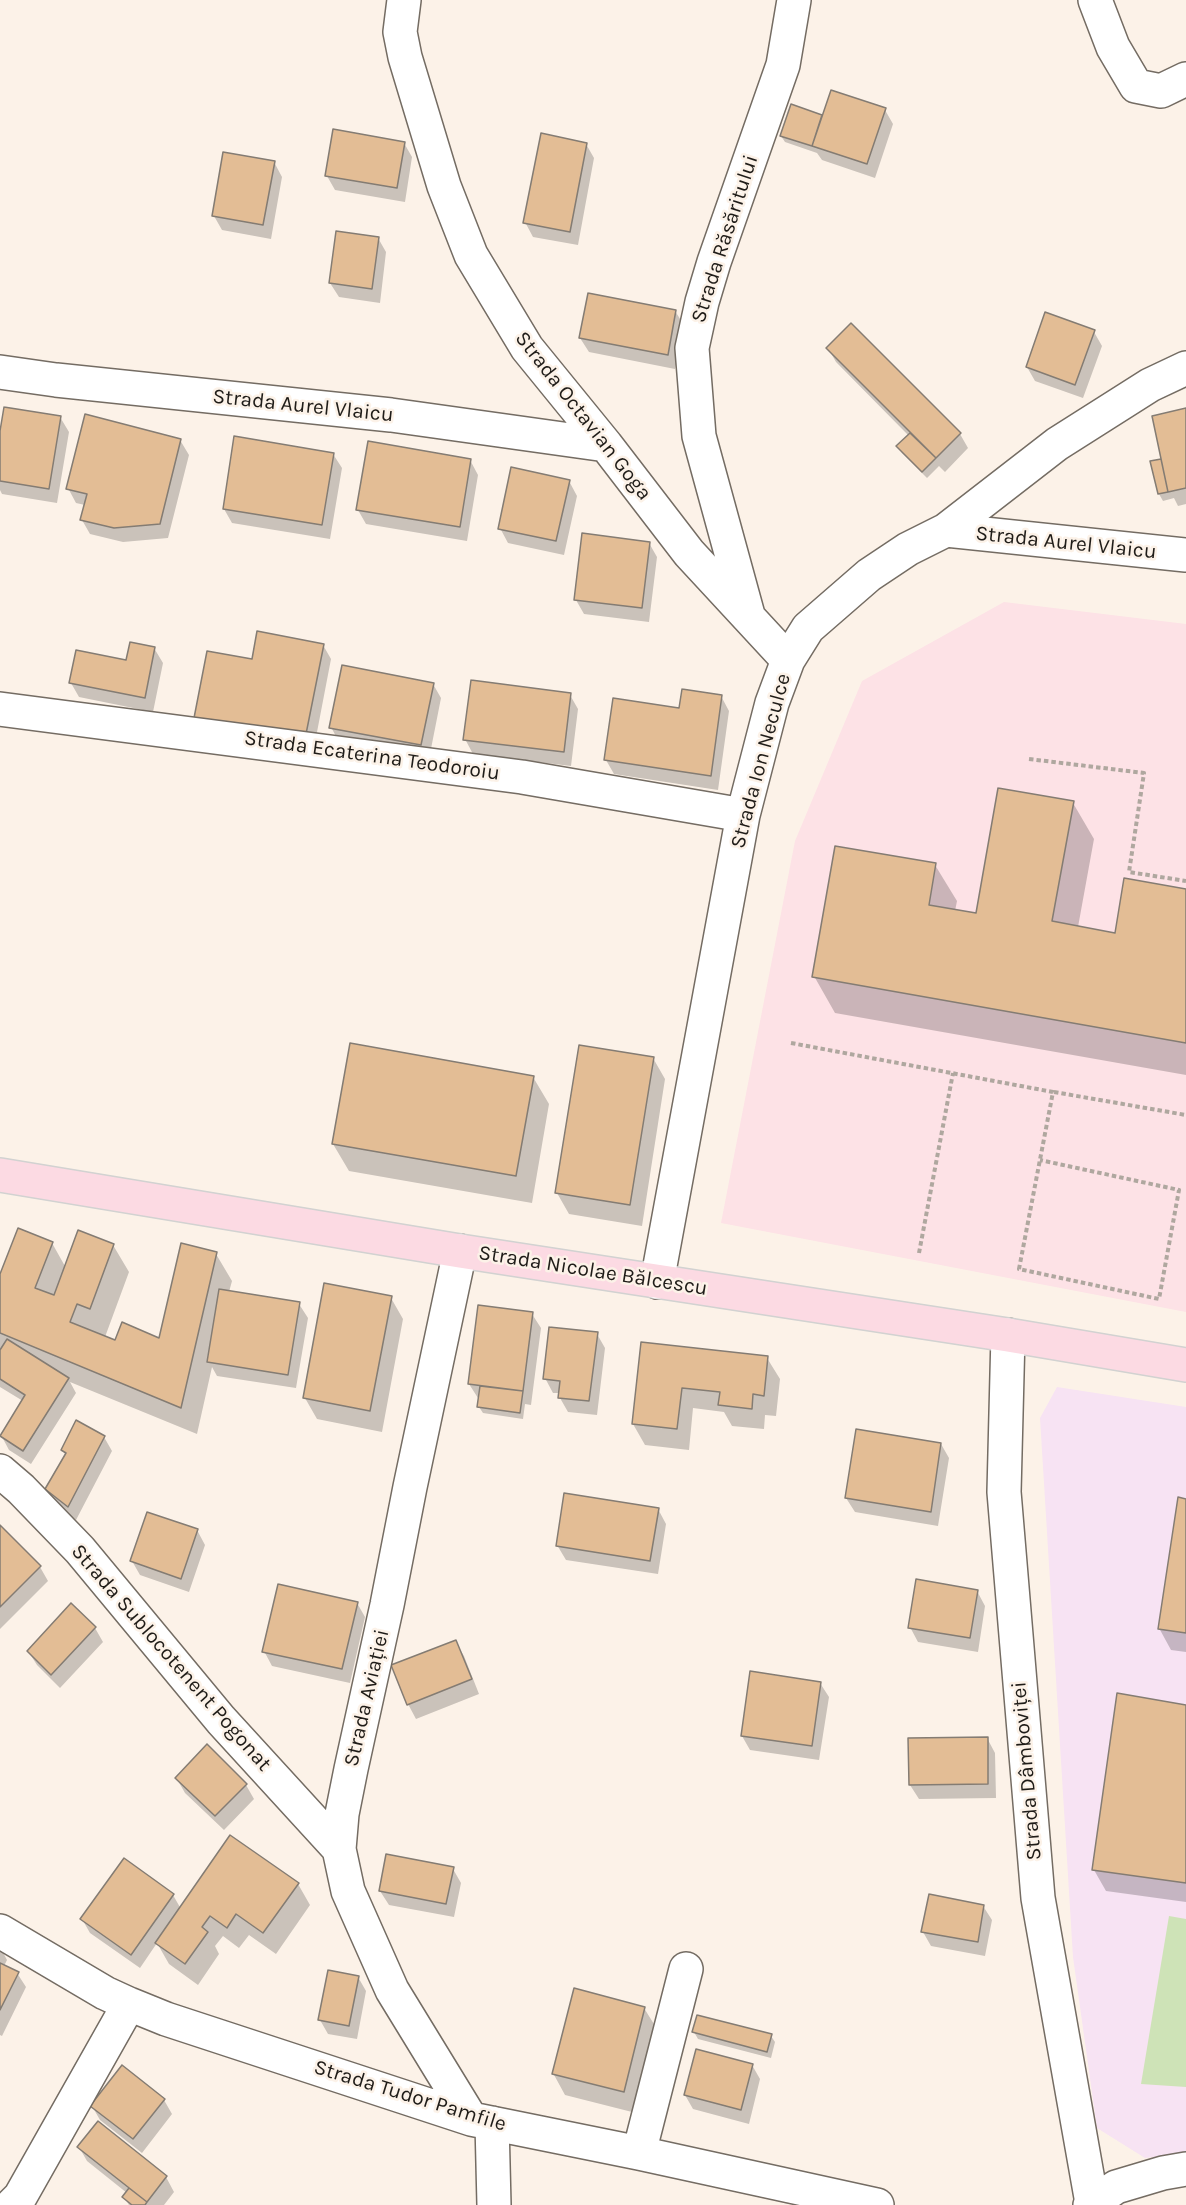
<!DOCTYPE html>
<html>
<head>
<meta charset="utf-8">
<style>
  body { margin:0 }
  canvas { display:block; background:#fcf2e8 }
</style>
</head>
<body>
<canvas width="1186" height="2205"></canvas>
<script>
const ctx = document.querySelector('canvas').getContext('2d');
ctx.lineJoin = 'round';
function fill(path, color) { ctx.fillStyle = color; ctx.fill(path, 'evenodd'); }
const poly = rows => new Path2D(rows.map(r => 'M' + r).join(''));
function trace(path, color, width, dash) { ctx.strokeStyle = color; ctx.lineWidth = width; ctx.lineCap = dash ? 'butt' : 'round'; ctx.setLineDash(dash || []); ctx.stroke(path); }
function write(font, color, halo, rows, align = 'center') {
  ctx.font = font + ' Karla,sans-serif'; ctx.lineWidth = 5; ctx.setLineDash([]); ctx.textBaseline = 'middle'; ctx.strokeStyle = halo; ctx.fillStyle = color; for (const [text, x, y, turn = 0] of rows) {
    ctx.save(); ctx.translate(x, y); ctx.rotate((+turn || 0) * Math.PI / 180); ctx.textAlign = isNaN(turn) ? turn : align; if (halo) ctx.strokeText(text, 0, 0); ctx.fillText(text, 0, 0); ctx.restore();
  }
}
fill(poly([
  [1057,1387,1186,1407,1186,2153,1145,2158,1097,2128,1073,1957,1040,1418]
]), '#f7e3f3');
fill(poly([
  [1004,602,1186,624,1186,1312,721,1223,795,841,862,681]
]), '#fde2e6');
fill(poly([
  [1169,1916,1186,1919,1186,2087,1141,2084]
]), '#cee3b7');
fill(poly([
  [885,110,893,124,875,178,822,160,817,153,785,142,781,136,821,116,823,118],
  [404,143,412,157,405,202,335,190,327,176],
  [586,144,594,158,578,245,533,237,525,222],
  [274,162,282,177,271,239,222,230,214,216],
  [378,238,386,252,380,303,339,297,330,283],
  [675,311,684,325,675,369,589,352,580,338],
  [1094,332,1102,346,1083,398,1035,381,1027,367],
  [828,348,960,434,968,448,945,472,939,466,927,478,902,453,898,446,909,436,836,362],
  [1186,410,1186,504,1178,506,1174,498,1163,501,1159,494,1152,462,1160,460,1164,467],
  [60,417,69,432,57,503,2,494,0,490,0,441],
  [180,440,189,455,168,538,123,542,90,534,82,520,85,505,76,503,68,488],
  [333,454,342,468,330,539,232,523,224,509],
  [470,460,478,475,467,541,366,524,358,510],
  [569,481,577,496,564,555,508,543,500,528],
  [649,543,657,557,649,622,584,614,576,600],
  [323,645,331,659,313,753,253,661],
  [154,648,163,663,153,712,79,697,71,683,127,662],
  [433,684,441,698,429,759,339,742,331,727],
  [570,695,578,709,571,766,473,754,465,739],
  [721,696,729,711,718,790,614,774,606,760,680,710],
  [1073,803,1094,839,1078,927,1116,934,1186,890,1186,1075,835,1013,814,976,935,865,957,901,955,911,978,915],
  [653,1058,665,1079,642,1226,569,1214,557,1193],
  [533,1077,549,1104,532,1203,349,1171,333,1144],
  [52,1243,66,1268,113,1245,129,1272,105,1337,115,1342,160,1341,216,1254,232,1281,229,1292,299,1304,308,1318,296,1388,217,1376,212,1367,197,1434,70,1382,76,1393,31,1464,9,1450,1,1435,23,1401,0,1387,0,1279],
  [391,1298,403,1319,382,1432,317,1419,305,1398],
  [532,1314,541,1328,531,1405,525,1404,523,1419,483,1413,479,1407,480,1398,478,1398,469,1384],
  [597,1334,605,1348,597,1415,568,1412,560,1398,560,1393,553,1393,545,1378],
  [642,1343,767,1358,780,1379,776,1416,765,1415,764,1429,732,1426,724,1412,693,1408,689,1450,645,1445,633,1424],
  [104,1437,112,1451,76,1520,55,1504,47,1489,66,1455,62,1450],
  [941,1444,949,1458,938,1526,855,1512,846,1498],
  [1186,1500,1186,1652,1171,1650,1159,1628],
  [658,1509,666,1524,658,1574,566,1560,557,1545],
  [0,1527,40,1567,48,1581,0,1629],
  [197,1530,205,1545,189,1592,140,1575,132,1561],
  [977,1591,985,1606,978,1652,918,1642,910,1627],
  [357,1603,365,1617,350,1683,272,1666,264,1651],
  [95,1628,103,1642,60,1688,37,1665,28,1651],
  [455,1641,464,1656,479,1694,416,1719,408,1704],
  [820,1683,829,1697,819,1760,750,1750,742,1736],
  [1186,1706,1186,1902,1106,1891,1094,1870],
  [987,1738,995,1753,996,1798,919,1799,910,1785,909,1740],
  [177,1779,246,1785,254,1799,224,1830,185,1793],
  [453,1869,461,1883,454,1917,389,1905,380,1891],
  [298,1884,310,1905,276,1954,249,1935,239,1948,223,1936,215,1946,219,1954,198,1985,169,1964,157,1943,140,1968,90,1933,82,1919,173,1895,181,1909],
  [983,1906,992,1920,985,1956,931,1946,923,1932],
  [0,1947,7,1960,4,1966,17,1973,26,1987,2,2036,0,2035],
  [358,1977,366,1991,357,2039,328,2034,320,2020],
  [644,2008,657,2029,636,2113,565,2095,553,2073],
  [694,2032,771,2036,775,2042,771,2058,698,2039],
  [752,2065,760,2079,749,2124,693,2109,685,2095],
  [164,2100,172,2114,142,2153,100,2120,92,2106],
  [98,2123,166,2177,174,2192,164,2205,129,2205,124,2197,127,2193,87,2161,79,2147]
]), '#0003');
const building = poly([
  [831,90,886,108,867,164,812,146,831,90],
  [791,104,822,115,812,146,780,136,791,104],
  [333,129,405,142,397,188,325,176,333,129],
  [541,133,587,143,570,232,523,223,541,133],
  [223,152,275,161,263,225,212,216,223,152],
  [336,231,379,237,372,289,329,283,336,231],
  [588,293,676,310,668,355,579,338,588,293],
  [1045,312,1095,330,1075,385,1026,367,1045,312],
  [851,323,961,433,936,458,826,348,851,323],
  [4,407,61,416,49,489,0,481,0,431,4,407],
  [1186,408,1186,488,1168,492,1152,416,1186,408],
  [85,414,181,439,160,524,114,528,80,520,87,494,66,489,85,414],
  [910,433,936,458,922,472,896,446,910,433],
  [234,436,334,453,322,525,223,509,234,436],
  [368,441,471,459,460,527,356,510,368,441],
  [1161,459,1168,492,1158,494,1150,461,1161,459],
  [511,467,570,480,556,541,498,529,511,467],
  [582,533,650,542,642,608,574,600,582,533],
  [257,631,324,644,305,739,194,718,207,651,252,659,257,631],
  [130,642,155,647,145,698,69,683,76,650,126,660,130,642],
  [342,665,434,683,421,745,329,728,342,665],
  [471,680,571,693,564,752,463,740,471,680],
  [682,689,722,695,711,776,604,760,613,698,679,708,682,689],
  [998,788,1074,801,1052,921,1115,933,1124,878,1186,889,1186,1043,812,977,835,846,936,863,929,905,976,913,998,788],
  [350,1043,534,1076,516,1176,332,1144,350,1043],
  [579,1045,654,1057,630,1205,555,1193,579,1045],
  [18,1228,53,1242,35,1288,54,1295,78,1230,114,1244,90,1309,77,1304,70,1322,115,1340,122,1322,159,1338,181,1243,217,1252,181,1408,0,1333,0,1274,18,1228],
  [324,1283,392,1296,370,1411,303,1398,324,1283],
  [219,1289,300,1302,288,1375,207,1362,219,1289],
  [478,1305,533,1312,523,1391,468,1384,478,1305],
  [549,1327,598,1332,589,1401,558,1398,560,1381,543,1379,549,1327],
  [7,1339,69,1378,23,1451,0,1436,25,1395,0,1379,0,1350,7,1339],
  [641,1342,768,1356,764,1396,753,1394,752,1409,718,1405,720,1392,682,1388,677,1429,632,1424,641,1342],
  [480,1386,523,1391,520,1413,477,1407,480,1386],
  [76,1420,105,1436,68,1507,45,1489,66,1453,61,1450,76,1420],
  [856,1429,941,1443,931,1512,845,1498,856,1429],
  [564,1493,659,1508,650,1561,556,1546,564,1493],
  [1178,1497,1186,1499,1186,1633,1158,1629,1178,1497],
  [147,1512,198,1529,181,1579,130,1561,147,1512],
  [0,1525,41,1566,0,1607,0,1525],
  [916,1579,978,1590,970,1638,908,1628,916,1579],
  [278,1584,358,1602,342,1669,262,1652,278,1584],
  [71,1603,96,1627,51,1675,27,1651,71,1603],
  [456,1640,472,1679,407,1705,391,1665,456,1640],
  [750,1671,821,1682,812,1746,741,1736,750,1671],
  [1117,1693,1186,1705,1186,1883,1092,1870,1117,1693],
  [988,1737,988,1784,909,1785,908,1738,988,1737],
  [207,1744,247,1784,215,1816,175,1778,207,1744],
  [230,1835,299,1883,263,1933,236,1914,227,1928,210,1916,202,1927,208,1932,185,1964,155,1943,230,1835],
  [386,1854,454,1867,446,1904,379,1891,386,1854],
  [124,1858,174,1894,131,1955,80,1919,124,1858],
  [929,1894,984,1905,978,1942,921,1932,929,1894],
  [0,1963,19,1972,0,2010,0,1963],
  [328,1970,359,1976,349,2026,318,2020,328,1970],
  [574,1988,645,2007,624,2092,552,2074,574,1988],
  [697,2015,772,2034,767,2052,692,2032,697,2015],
  [696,2049,753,2064,741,2110,684,2095,696,2049],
  [122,2065,165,2099,133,2139,90,2106,122,2065],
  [98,2121,167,2176,147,2202,77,2147,98,2121],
  [129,2188,147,2202,145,2205,132,2205,122,2197,129,2188]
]);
fill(building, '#e3bd95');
trace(building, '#847c73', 1.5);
const minor = poly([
  [404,0,400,32,405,57,444,186,471,255,527,348,606,445,689,553,788,660],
  [1095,0,1113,47,1136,86,1161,91,1186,79],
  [0,372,56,380,391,415,606,445],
  [946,530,1186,555],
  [748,615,699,436,692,348,702,302,714,262,783,65,794,0],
  [0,709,522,777,743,815],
  [460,1251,410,1487,387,1605,351,1769,342,1814,339,1849,348,1891,392,1990,471,2119],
  [657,1282,743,815,772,703,788,660,808,628,869,575,908,549,946,530,1057,444,1150,385,1186,368],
  [1008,1335,1004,1492,1038,1898,1092,2203],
  [0,1471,21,1489,80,1550,221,1720,339,1849],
  [0,1931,105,1993,129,2004,166,2019,471,2119,639,2153,877,2205],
  [492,2123,494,2205],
  [639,2153,686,1969],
  [12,2205,20,2197,129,2004],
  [1090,2205,1116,2187,1163,2173,1186,2169]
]);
const major = poly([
  [0,1175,460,1251,1008,1335,1186,1365]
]);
trace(minor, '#746c63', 36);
trace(major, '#d2d2d1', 36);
trace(poly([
  [1029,759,1144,773,1129,872,1186,881],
  [791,1043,1053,1092,1019,1269,1159,1299,1179,1190,1040,1160],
  [1054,1092,1186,1115],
  [919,1253,953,1073]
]), '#afa79f', 4, [4.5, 3]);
trace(minor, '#fff', 33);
trace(major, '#fcdae3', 33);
write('21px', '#1f1c18', '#fcf2e8', [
  ["Strada Răsăritului",725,239,-72],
  ["Strada Aurel Vlaicu",303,406,6],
  ["Strada Octavian Goga",583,416,52],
  ["Strada Aurel Vlaicu",1066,543,6],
  ["Strada Ecaterina Teodoroiu",372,756,8],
  ["Strada Ion Neculce",761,761,-75],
  ["Strada Nicolae Bălcescu",593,1271,9],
  ["Strada Sublocotenent Pogonat",171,1658,49],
  ["Strada Aviației",367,1698,-77],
  ["Strada Dâmboviței",1027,1771,-95],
  ["Strada Tudor Pamfile",410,2096,17]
]);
</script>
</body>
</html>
